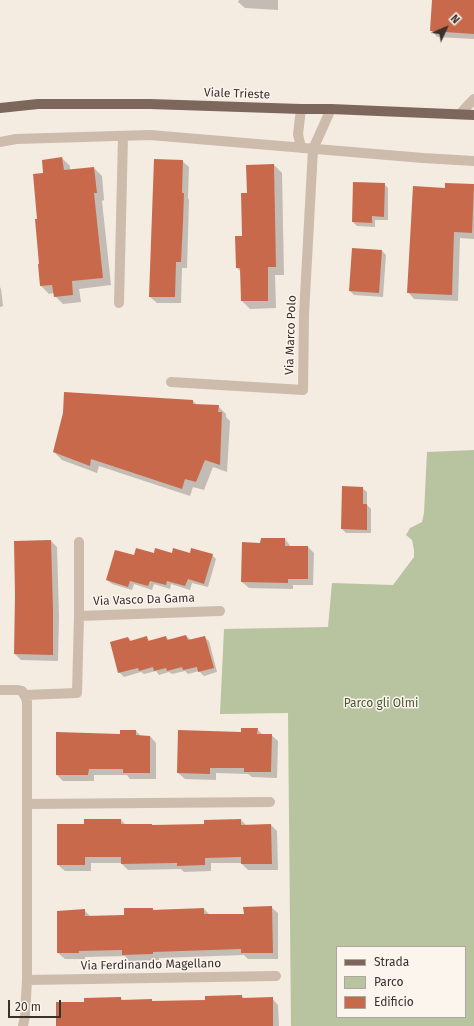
<!DOCTYPE html>
<html>
<head>
<meta charset="utf-8">
<style>
  body { margin:0 }
  #map { position:relative; width:474px; height:1026px; overflow:hidden; background:#f4ebe1; font-family:"Fira Sans",sans-serif }
  canvas { display:block }
  .legend { position:absolute; left:336px; top:946px; width:130px; height:72px; box-sizing:border-box; background:#fbf5ee; border:1px solid #aea6a0; margin:0; padding:5px 7px; list-style:none; font-size:12px; color:#3b302b }
  .legend li { display:flex; align-items:center; gap:8px; height:20px }
  .legend b { width:20px; border:1px solid #aea6a0 }
  .north { position:absolute; left:426px; top:8px; width:40px; height:40px; -webkit-text-stroke:3px #fbf5ee; paint-order:stroke; rotate:46deg; font-size:11px; font-weight:700; line-height:16px; text-align:center; color:#3b302b }
  .north::after { content:''; display:block; margin:auto; width:14px; height:18px; background:#3b302b; clip-path:polygon(50% 0,100% 100%,50% 72%,0 100%) }
  .scale { position:absolute; left:8px; top:1000px; width:53px; height:18px; box-sizing:border-box; border:2px solid #3b302b; border-top:0; padding-left:5px; font-size:12px; line-height:14px; white-space:nowrap; color:#3b302b; -webkit-text-stroke:3px #fbf5ee; paint-order:stroke }
</style>
</head>
<body>
<div id="map">
<canvas width="474" height="1026"></canvas>
<ul class="legend">
<li><b style="height:5px;background:#7d675c"></b>Strada</li>
<li><b style="height:11px;background:#b8c4a0"></b>Parco</li>
<li><b style="height:11px;background:#c8694b"></b>Edificio</li>
</ul>
<div class="north">N</div>
<div class="scale">20 m</div>
</div>
<script>
const ctx = document.querySelector('canvas').getContext('2d');
ctx.lineJoin = 'round';
function fill(path, color) { ctx.fillStyle = color; ctx.fill(path, 'evenodd'); }
const poly = rows => new Path2D(rows.map(r => 'M' + r).join(''));
function trace(path, color, width, dash) { ctx.strokeStyle = color; ctx.lineWidth = width; ctx.lineCap = dash ? 'butt' : 'round'; ctx.setLineDash(dash || []); ctx.stroke(path); }
function write(font, color, halo, rows, align = 'center') {
  ctx.font = font + ' "Fira Sans",sans-serif'; ctx.lineWidth = 3; ctx.setLineDash([]); ctx.textBaseline = 'middle'; ctx.strokeStyle = halo; ctx.fillStyle = color; for (const [text, x, y, turn = 0] of rows) {
    ctx.save(); ctx.translate(x, y); ctx.rotate((+turn || 0) * Math.PI / 180); ctx.textAlign = isNaN(turn) ? turn : align; if (halo) ctx.strokeText(text, 0, 0); ctx.fillText(text, 0, 0); ctx.restore();
  }
}
fill(poly([
  [474,450,474,1026,291,1026,288,713,220,714,224,629,328,627,332,583,393,585,414,557,414,550,412,540,406,535,410,528,422,522,424,513,427,452],
  [337,947,465,947,465,1017,337,1017]
]), '#b8c4a0');
fill(poly([
  [239,0,278,0,278,10,245,8,238,2],
  [433,0,474,0,474,39,437,37,431,30],
  [62,158,70,166,70,170,94,168,102,176,104,200,102,201,111,285,79,289,81,302,63,304,55,296,54,293,49,294,41,286,38,220,44,174],
  [182,161,189,167,188,198,189,200,187,268,182,268,181,303,157,303,150,297],
  [274,165,282,173,284,275,275,275,276,308,250,309,242,301,241,272,237,268,243,237],
  [384,184,388,188,388,220,375,220,375,227,357,226,353,222],
  [474,186,474,239,460,238,458,301,414,299,408,292,446,189],
  [382,251,386,255,383,297,354,295,350,291],
  [0,287,1,289,3,306,0,307],
  [193,401,197,405,218,406,226,414,226,417,230,421,227,472,213,467,204,490,193,487,190,496,99,466,97,473,62,460,54,452],
  [362,488,367,492,367,505,371,509,371,533,346,533,342,529],
  [285,539,291,547,308,547,314,553,313,585,293,585,293,589,249,588,242,582,261,544],
  [51,541,57,547,59,617,58,661,21,660,15,654,17,609],
  [172,554,212,555,216,559,208,587,192,583,190,590,171,584,170,589,154,584,152,590,134,584,132,590,112,584,107,580,135,556],
  [186,636,191,640,204,637,209,641,217,672,204,676,199,671,188,674,185,671,172,674,169,672,159,675,156,671,144,674,141,672,124,677,119,672,128,638,132,642,147,638,150,641,166,637,169,640],
  [257,729,263,735,271,735,278,741,277,778,252,777,248,774,216,773,216,780,185,779,178,773,179,731,242,733],
  [136,731,141,736,150,736,156,743,156,779,130,779,127,775,94,775,94,781,63,781,57,775,121,735],
  [121,820,126,825,205,825,241,820,246,825,271,825,277,831,278,870,248,870,241,863,211,863,211,871,184,872,181,869,128,870,121,863,91,863,91,871,65,871,58,865,86,825],
  [271,907,278,913,278,959,248,959,244,955,159,958,159,960,129,961,125,956,85,957,85,959,65,959,58,953,84,910,91,917,125,916,152,909,154,910,204,909,210,915,245,915],
  [242,996,244,999,272,998,278,1005,279,1026,57,1026,85,1003,121,998,123,1001,153,1002,206,1001]
]), '#0003');
fill(poly([
  [432,0,474,0,474,34,430,31],
  [62,157,64,170,94,167,97,193,94,193,103,278,72,281,73,295,54,297,52,285,40,286,38,264,39,264,35,219,37,219,33,174,43,173,42,160],
  [154,159,183,160,182,193,184,193,183,222,181,262,176,262,175,297,149,297],
  [274,164,276,267,268,267,268,301,241,301,240,268,236,268,235,236,242,236,241,193,247,193,246,165],
  [353,182,385,183,384,217,372,216,372,223,352,222],
  [445,183,474,184,472,233,454,232,452,295,407,293,413,186,445,188],
  [352,248,382,250,379,293,349,291],
  [64,392,193,400,193,404,219,405,218,412,222,412,220,465,205,460,196,482,185,479,182,489,91,459,90,466,53,452,63,413],
  [342,486,363,487,363,504,367,504,367,530,341,529],
  [261,538,285,538,285,546,308,546,308,579,288,579,288,583,241,582,242,542,260,543],
  [51,540,53,610,53,655,14,654,15,595,14,541],
  [136,548,154,553,155,548,172,553,173,548,190,553,191,548,213,554,204,584,188,579,185,586,167,581,166,585,150,581,148,586,130,581,128,587,106,580,115,550,134,555],
  [186,635,188,640,205,636,214,668,198,672,197,667,183,670,182,667,167,671,166,668,154,671,153,667,139,671,138,668,118,673,110,642,128,637,130,641,147,636,148,641,166,636,167,640],
  [241,728,258,728,257,734,272,734,271,772,244,772,244,768,210,768,210,774,177,773,178,730,241,732],
  [120,730,136,730,136,735,150,736,150,773,123,773,123,769,89,769,88,775,56,775,56,732,120,734],
  [84,819,121,819,121,824,152,824,152,825,204,824,204,820,241,819,241,825,271,824,272,864,241,864,241,857,205,858,205,865,177,866,177,863,121,864,121,857,85,857,85,865,57,865,57,824,84,824],
  [272,906,273,953,241,953,241,949,153,952,153,954,122,955,122,950,79,951,79,953,57,953,57,911,85,909,85,916,124,915,124,908,153,908,153,910,204,908,204,914,244,914,243,907],
  [242,995,242,998,273,997,273,1026,56,1026,56,1002,84,1002,84,998,121,997,121,1000,152,999,152,1001,205,1000,205,996]
]), '#c8694b');
trace(poly([
  [460,114,474,99],
  [0,142,16,139,150,135,423,158,474,161],
  [301,148,298,134,301,109],
  [119,303,123,136],
  [171,382,303,390,304,315,313,149,331,109],
  [79,542,79,616],
  [0,690,18,690,22,691,26,698,27,702,27,980,25,1016,23,1026],
  [25,695,77,693,79,616,220,611],
  [28,804,270,802],
  [27,980,276,976]
]), '#cdbbac', 10);
trace(poly([
  [0,108,38,104,150,104,301,109,331,109,474,115]
]), '#7d675c', 10);
write('12px', '#3b302b', '#fbf5ee', [
  ["Viale Trieste",237,94,2],
  ["Via Marco Polo",291,335,-88],
  ["Via Vasco Da Gama",144,600,-2],
  ["Via Ferdinando Magellano",151,965,-1]
]);
write('12px', '#4a5a2e', '#fbf5ee', [
  ["Parco gli Olmi",381,704]
]);
</script>
</body>
</html>
